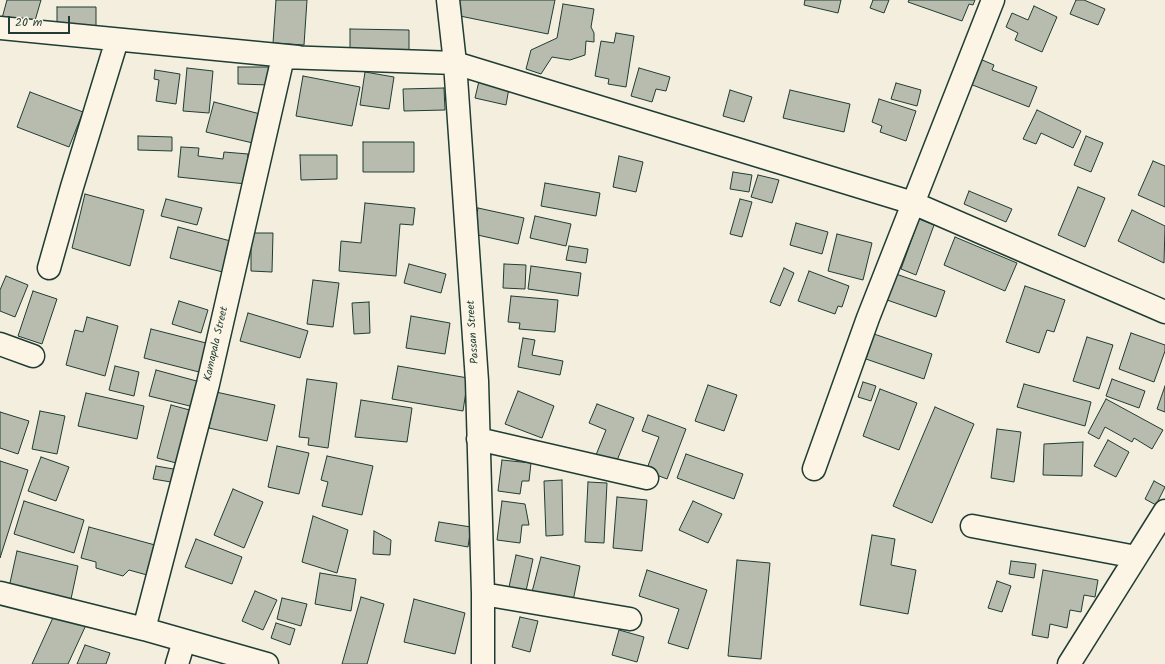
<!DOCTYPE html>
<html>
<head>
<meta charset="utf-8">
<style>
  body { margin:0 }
  #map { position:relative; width:1165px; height:664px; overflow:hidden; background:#f3eede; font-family:Kalam,sans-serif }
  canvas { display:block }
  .scale { position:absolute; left:8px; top:16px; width:62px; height:18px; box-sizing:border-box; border:2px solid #1f3d34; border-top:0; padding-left:5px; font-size:12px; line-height:14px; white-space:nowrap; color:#1f3d34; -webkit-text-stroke:3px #fcf5e5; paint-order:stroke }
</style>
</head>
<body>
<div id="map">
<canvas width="1165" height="664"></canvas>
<div class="scale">20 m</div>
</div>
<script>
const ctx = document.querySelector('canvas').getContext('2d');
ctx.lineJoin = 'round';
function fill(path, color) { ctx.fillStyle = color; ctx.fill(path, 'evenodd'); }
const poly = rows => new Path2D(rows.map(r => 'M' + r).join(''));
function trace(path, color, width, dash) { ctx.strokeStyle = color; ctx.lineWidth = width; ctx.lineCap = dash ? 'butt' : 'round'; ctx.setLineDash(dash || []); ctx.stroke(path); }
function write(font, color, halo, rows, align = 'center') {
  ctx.font = font + ' Kalam,sans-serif'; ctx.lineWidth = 4; ctx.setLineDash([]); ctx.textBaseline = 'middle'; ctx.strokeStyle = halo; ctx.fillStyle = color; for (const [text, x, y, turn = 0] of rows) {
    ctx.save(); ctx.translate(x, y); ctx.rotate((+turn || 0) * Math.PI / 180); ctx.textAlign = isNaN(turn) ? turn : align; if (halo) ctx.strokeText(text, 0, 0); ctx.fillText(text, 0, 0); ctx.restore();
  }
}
const building = poly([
  [7,0,41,0,32,31,1,22,7,0],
  [276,0,307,0,304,45,273,43,276,0],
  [458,0,555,0,548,34,455,15,458,0],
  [805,0,841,0,838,13,804,5,805,0],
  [873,0,889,0,884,13,870,8,873,0],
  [909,0,975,0,973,5,969,4,962,21,908,2,909,0],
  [1076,0,1084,0,1105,9,1098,25,1070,14,1076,0],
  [563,4,594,9,591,27,594,33,594,42,586,41,585,55,570,60,552,57,541,74,526,69,531,50,557,38,563,4],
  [1034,6,1057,17,1042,52,1015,40,1018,33,1006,27,1012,13,1028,20,1034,6],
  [57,7,96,7,96,31,57,31,57,7],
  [350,29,409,30,409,52,350,51,350,29],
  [616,33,634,36,626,87,608,84,609,79,595,76,601,41,614,43,616,33],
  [980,59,994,65,992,70,1037,87,1029,107,970,84,980,59],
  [238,67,270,67,270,85,238,84,238,67],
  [187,68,213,71,209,113,183,111,187,68],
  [639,68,670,77,666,91,656,89,652,102,631,96,639,68],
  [155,70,180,74,176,104,156,101,159,80,154,79,155,70],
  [365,72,394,77,389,109,360,105,365,72],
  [303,76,360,87,352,126,296,116,303,76],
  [479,81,509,88,506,105,475,98,479,81],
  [896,83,921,90,917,106,891,99,896,83],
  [444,88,445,110,404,111,403,89,444,88],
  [730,90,752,97,744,122,723,116,730,90],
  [790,90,850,104,844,132,783,118,790,90],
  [30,92,83,112,69,147,17,127,30,92],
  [879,99,916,111,906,141,880,132,882,126,872,122,879,99],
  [214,102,264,115,257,144,206,132,214,102],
  [1037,110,1081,131,1073,148,1041,133,1036,144,1023,139,1037,110],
  [138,136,172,137,172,151,138,150,138,136],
  [1086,136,1103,143,1091,172,1074,165,1086,136],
  [363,142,414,142,414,172,363,172,363,142],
  [181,147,199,148,198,156,223,159,224,152,248,154,246,184,178,177,181,147],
  [300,155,337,155,337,179,301,180,300,155],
  [619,156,643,162,636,192,613,187,619,156],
  [1153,161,1165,166,1165,207,1138,195,1153,161],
  [733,172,752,175,749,192,730,189,733,172],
  [758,175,779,180,772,203,751,197,758,175],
  [545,183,600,193,596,216,541,206,545,183],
  [1078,187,1105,198,1085,247,1058,235,1078,187],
  [969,191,1012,209,1006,222,964,204,969,191],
  [85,194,144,210,130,266,72,248,85,194],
  [166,199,202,208,197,225,161,216,166,199],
  [740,199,752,202,742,237,730,234,740,199],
  [365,203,415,208,413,225,400,224,396,276,339,271,341,241,361,243,365,203],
  [478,208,524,218,518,244,473,234,478,208],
  [1132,210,1165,226,1164,263,1118,241,1132,210],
  [535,216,571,224,566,246,530,238,535,216],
  [919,219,934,225,916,275,901,269,919,219],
  [796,223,828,232,822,254,790,245,796,223],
  [178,227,238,243,230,274,170,258,178,227],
  [251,233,273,233,272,272,251,271,251,233],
  [837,234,872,243,863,280,828,271,837,234],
  [955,237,1017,263,1005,291,944,265,955,237],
  [569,246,588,249,586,263,566,260,569,246],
  [409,264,446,274,441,293,404,283,409,264],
  [504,264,526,265,525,289,503,288,504,264],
  [531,266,581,273,578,296,528,289,531,266],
  [784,268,794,273,780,306,770,302,784,268],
  [809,271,849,286,842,307,838,306,835,314,798,301,809,271],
  [896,274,945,291,936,317,887,300,896,274],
  [6,276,28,285,15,317,0,311,0,290,6,276],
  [313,280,339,283,333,327,307,324,313,280],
  [1025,286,1065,300,1054,332,1047,330,1039,353,1006,342,1025,286],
  [33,291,57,299,42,344,18,336,33,291],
  [511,296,558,300,555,332,519,329,520,323,508,322,511,296],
  [179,301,208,310,201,333,172,324,179,301],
  [369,302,370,333,354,334,352,303,369,302],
  [248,313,308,331,300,358,240,341,248,313],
  [411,316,450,323,445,354,406,348,411,316],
  [87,317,118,326,105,376,66,365,75,330,83,332,87,317],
  [151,329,210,344,203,373,144,358,151,329],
  [1131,333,1165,345,1165,351,1154,382,1119,369,1131,333],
  [874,334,932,354,924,379,866,359,874,334],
  [1087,337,1113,345,1099,389,1073,381,1087,337],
  [523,338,535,340,532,355,563,361,560,375,518,367,523,338],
  [115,366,139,372,134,396,109,390,115,366],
  [398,366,468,378,463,411,392,399,398,366],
  [156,370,204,383,198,408,149,396,156,370],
  [307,379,337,383,328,448,308,445,309,438,299,437,307,379],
  [1112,379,1145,391,1139,408,1106,396,1112,379],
  [863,382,876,386,871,401,858,397,863,382],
  [1024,384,1091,402,1085,426,1017,407,1024,384],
  [708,385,737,395,724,431,695,421,708,385],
  [1165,386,1165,412,1157,409,1165,386],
  [880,389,917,403,899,450,863,436,880,389],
  [518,391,554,406,542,438,505,424,518,391],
  [216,392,275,405,267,441,209,428,216,392],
  [86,393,144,406,137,439,78,426,86,393],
  [1106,399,1163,430,1152,449,1134,438,1132,442,1105,427,1099,439,1088,433,1106,399],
  [361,400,412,408,407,442,355,437,361,400],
  [597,404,634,418,616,463,596,455,606,430,589,423,597,404],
  [171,405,197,412,184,465,157,458,171,405],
  [935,407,974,424,932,523,893,506,935,407],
  [40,411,65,416,57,454,32,449,40,411],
  [0,412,29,421,18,454,0,448,0,412],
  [648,415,686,429,667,479,646,471,659,437,642,431,648,415],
  [997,429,1021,432,1014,482,991,478,997,429],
  [1108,440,1129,452,1116,477,1094,466,1108,440],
  [1083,442,1082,476,1043,475,1044,444,1083,442],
  [277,446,309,453,299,494,268,487,277,446],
  [686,454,743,474,734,499,677,478,686,454],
  [327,456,373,466,362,515,322,506,328,482,321,480,327,456],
  [41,457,69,467,56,501,28,491,41,457],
  [502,460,531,463,529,481,522,481,520,494,498,491,502,460],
  [0,461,28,470,0,558,0,461],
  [156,466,179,470,177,483,153,479,156,466],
  [562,480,563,535,546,536,544,481,562,480],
  [1154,481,1165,487,1156,505,1145,499,1154,481],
  [588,482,607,483,604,543,585,542,588,482],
  [233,489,263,502,244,548,214,535,233,489],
  [617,497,647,500,642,551,613,548,617,497],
  [24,501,84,520,74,553,14,534,24,501],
  [502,501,525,504,529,525,522,525,520,543,497,540,502,501],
  [693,501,722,514,708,543,679,530,693,501],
  [313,516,348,530,337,573,302,562,313,516],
  [439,522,471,527,468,547,435,541,439,522],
  [89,527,155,545,147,575,129,570,123,576,96,568,96,562,81,558,89,527],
  [374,531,391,540,390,555,373,554,374,531],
  [872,535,895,539,891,565,916,570,908,614,860,605,872,535],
  [196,539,242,557,232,584,185,567,196,539],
  [17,551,78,566,71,599,26,589,8,592,17,551],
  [516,555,533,559,526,591,509,587,516,555],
  [541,557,580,566,573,601,532,592,541,557],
  [737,560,770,563,761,659,728,656,737,560],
  [1011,561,1036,564,1034,578,1009,574,1011,561],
  [647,570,707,590,688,649,668,643,679,609,639,596,647,570],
  [1043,570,1098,580,1095,597,1084,595,1081,612,1070,610,1067,628,1050,624,1048,638,1032,635,1043,570],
  [320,573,356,579,351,611,315,604,320,573],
  [997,581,1011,586,1002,612,988,608,997,581],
  [255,591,277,600,263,630,242,621,255,591],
  [361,597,384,604,367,664,342,664,361,597],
  [282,598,307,604,301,626,277,619,282,598],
  [414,599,465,613,455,654,404,642,414,599],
  [56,611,86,625,68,664,32,664,56,611],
  [520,617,538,621,530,652,512,647,520,617],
  [276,623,295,629,290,645,271,638,276,623],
  [619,630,644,637,637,662,612,655,619,630],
  [85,645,110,653,106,664,77,664,85,645]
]);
fill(building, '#b8bcae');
trace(building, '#1f3d34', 1);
const minor = poly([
  [448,0,455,63,477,381,483,594,483,664],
  [0,28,298,57],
  [49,268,72,187,117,40],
  [0,344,33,356],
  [478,439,647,478],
  [814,469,868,318,993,0],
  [972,526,1136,557],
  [0,593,144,629,267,664],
  [483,594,630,619],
  [144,629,208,384,283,57,455,63,913,203,1165,312],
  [177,664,184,641],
  [1069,664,1165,511]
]);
trace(minor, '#1f3d34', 25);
trace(minor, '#fcf5e5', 22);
write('11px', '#1f3d34', '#fcf5e5', [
  ["Passan Street",474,332,-94],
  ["Kamapala Street",217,344,-77]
]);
</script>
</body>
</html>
